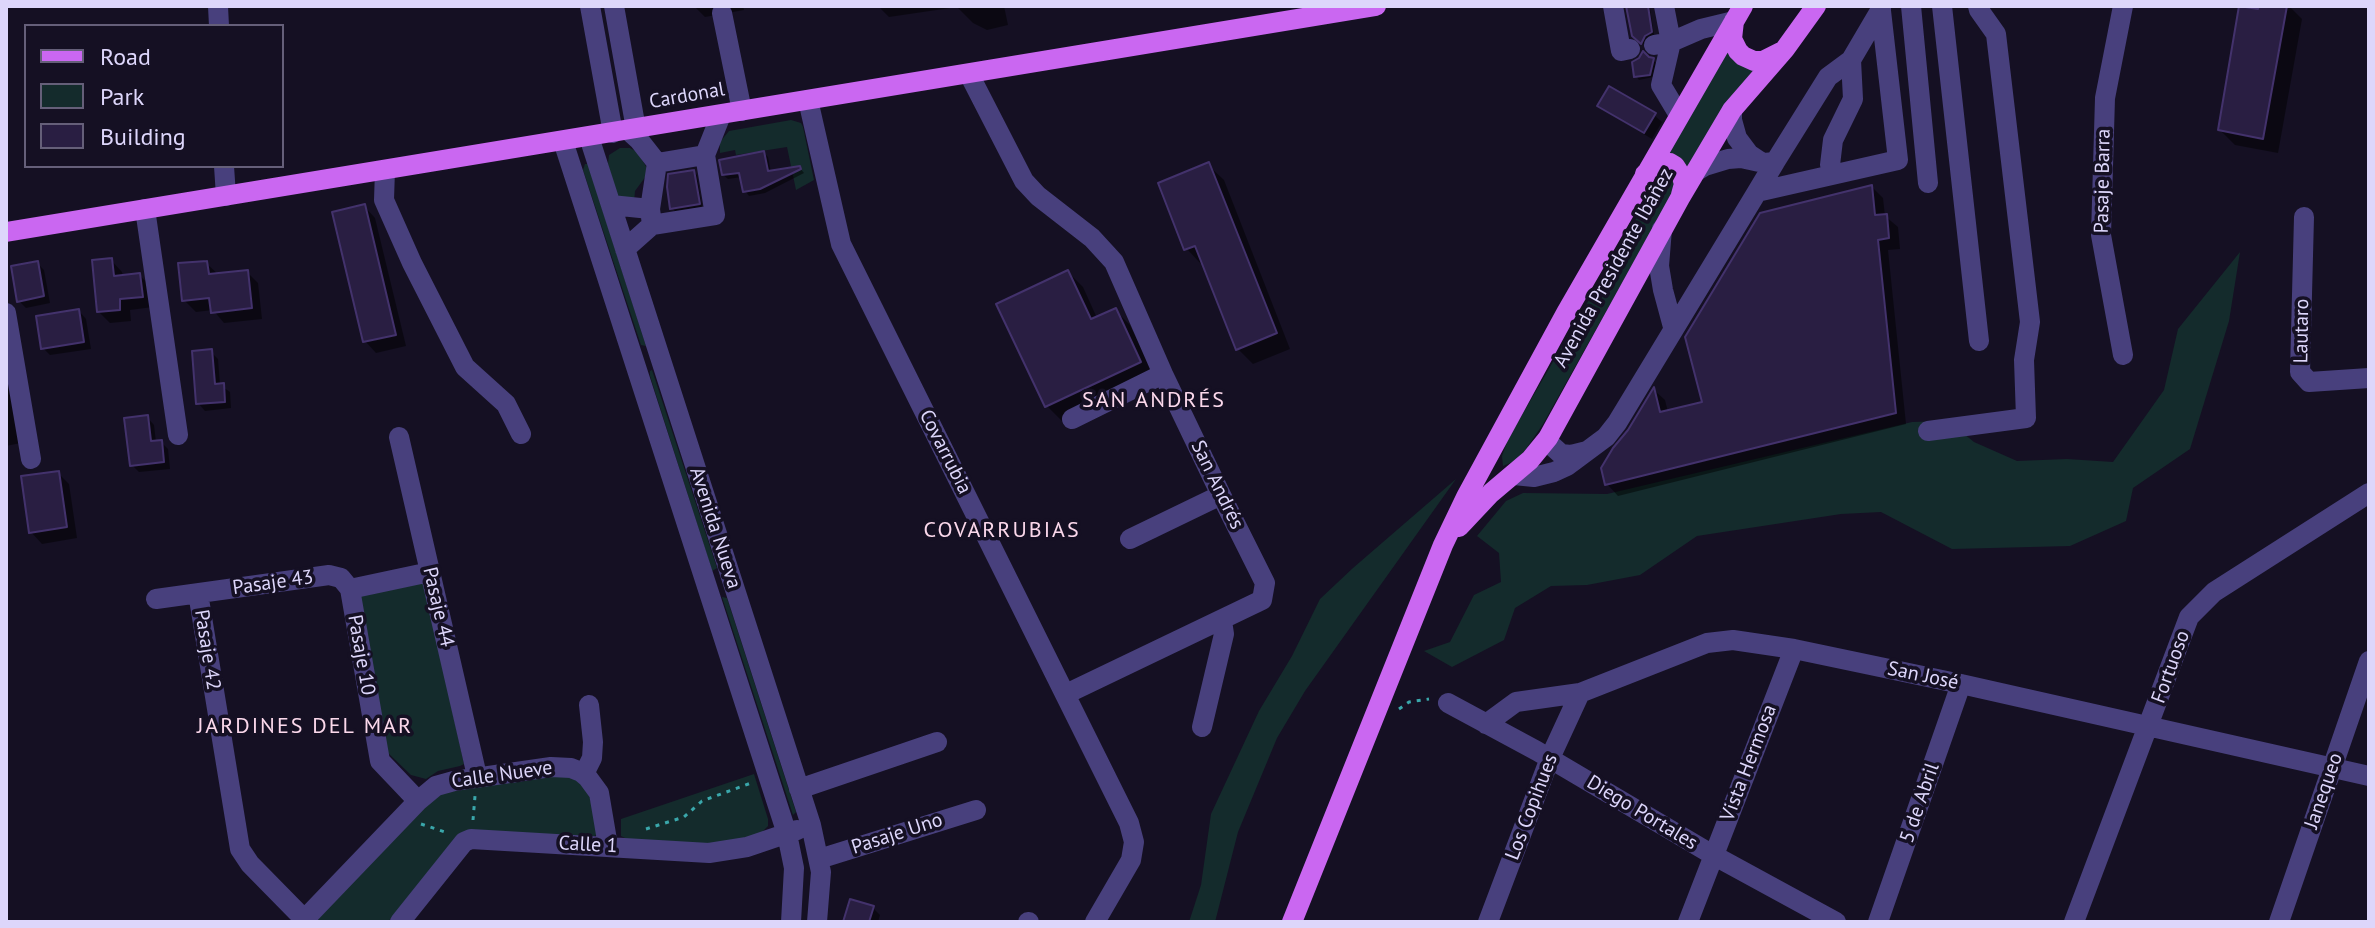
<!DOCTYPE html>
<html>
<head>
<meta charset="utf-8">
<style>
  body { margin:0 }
  #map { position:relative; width:2375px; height:928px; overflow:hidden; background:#151023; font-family:"PT Sans",sans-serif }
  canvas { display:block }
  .frame { position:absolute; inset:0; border:8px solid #ddd6fb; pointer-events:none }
  .legend { position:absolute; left:24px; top:24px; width:260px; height:144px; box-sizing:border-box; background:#151023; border:2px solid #655f79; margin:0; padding:10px 14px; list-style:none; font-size:24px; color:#ddd6fb }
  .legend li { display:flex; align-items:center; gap:16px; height:40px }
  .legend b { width:40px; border:2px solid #655f79 }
</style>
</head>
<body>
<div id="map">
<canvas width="2375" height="928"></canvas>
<div class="frame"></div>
<ul class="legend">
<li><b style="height:10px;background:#ca67f1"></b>Road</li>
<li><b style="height:22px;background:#142b2c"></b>Park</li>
<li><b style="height:22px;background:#291e42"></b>Building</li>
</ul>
</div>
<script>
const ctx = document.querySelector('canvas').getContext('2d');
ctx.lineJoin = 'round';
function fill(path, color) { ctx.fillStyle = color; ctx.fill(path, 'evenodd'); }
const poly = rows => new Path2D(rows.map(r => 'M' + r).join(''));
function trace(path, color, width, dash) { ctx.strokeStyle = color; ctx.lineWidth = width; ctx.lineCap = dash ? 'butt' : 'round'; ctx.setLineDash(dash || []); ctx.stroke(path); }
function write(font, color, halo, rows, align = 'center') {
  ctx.font = font + ' "PT Sans",sans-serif'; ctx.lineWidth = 7; ctx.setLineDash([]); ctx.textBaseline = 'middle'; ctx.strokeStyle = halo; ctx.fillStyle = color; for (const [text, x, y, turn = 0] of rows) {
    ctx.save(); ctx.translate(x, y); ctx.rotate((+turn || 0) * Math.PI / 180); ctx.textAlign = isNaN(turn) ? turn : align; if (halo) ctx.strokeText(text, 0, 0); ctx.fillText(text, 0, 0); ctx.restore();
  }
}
fill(poly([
  [1728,47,1754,71,1688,167,1666,153],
  [791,120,801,123,803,127,814,180,796,190,787,147,736,155,735,150,720,153,720,142,729,131],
  [620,148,630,148,637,152,647,168,646,176,635,191,634,202,620,199,616,192,608,164,609,155],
  [585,164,588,164,646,346,641,345,583,170],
  [1665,172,1669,172,1677,185,1543,424,1526,449,1515,461,1503,466,1502,456,1508,439,1661,176],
  [2240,252,2229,321,2190,449,2133,488,2126,521,2070,546,1952,549,1881,512,1841,514,1697,536,1640,575,1587,585,1551,586,1515,608,1504,640,1452,667,1424,651,1450,642,1474,595,1501,582,1499,553,1477,536,1506,501,1523,493,1607,494,1912,422,1948,421,1974,442,2017,461,2067,459,2113,462,2164,390,2178,329],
  [652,370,717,568,712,571,650,376,650,371],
  [1456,479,1305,691,1277,738,1238,832,1215,922,1189,922,1201,885,1211,814,1259,711,1292,656,1320,599,1353,568],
  [424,581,464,764,460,766,438,771,426,779,411,775,388,753,358,593],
  [722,597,727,598,796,812,793,815],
  [552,770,586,782,599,834,592,837,459,835,388,922,309,922,430,795],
  [754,774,768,819,768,826,760,834,718,845,629,840,621,836,621,819]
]), '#142b2c');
fill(poly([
  [694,6,743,6,744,10,705,17],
  [878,6,1004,6,1008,25,987,30,973,23,957,7,889,17],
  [1637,6,1650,8,1654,35,1645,45,1637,39],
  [2261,6,2289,6,2302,19,2278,153,2235,145,2220,130],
  [1653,60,1656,63,1653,77,1639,80,1636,76],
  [1600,105,1654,115,1662,122,1652,139,1607,112],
  [764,153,768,157,771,173,800,168,804,173,765,193,749,196,745,191,742,177,728,179,723,175],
  [1208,165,1224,180,1290,349,1253,364,1238,349,1204,263,1201,264,1186,248],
  [694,172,697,175,702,207,675,211,672,208],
  [1872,187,1883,198,1885,216,1898,227,1900,249,1888,250,1906,424,1618,496,1607,484,1654,390,1665,400,1668,412,1704,403],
  [364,206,375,218,406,346,376,353,365,341],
  [111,260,122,272,123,277,139,275,151,286,153,307,130,310,131,321,110,323,99,312],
  [37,263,44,270,50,303,26,308,19,301],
  [206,263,219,275,247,272,258,283,262,319,224,323,213,310,196,312,184,300],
  [1068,272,1083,287,1097,318,1115,310,1130,325,1155,377,1062,421,1047,406,999,305],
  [79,311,86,319,91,349,50,355,43,348],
  [211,352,218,359,220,385,230,392,231,408,205,411,198,403],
  [6,358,21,443,6,446],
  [147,417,154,425,156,442,161,442,168,449,170,469,139,472,132,465],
  [58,473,69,484,77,538,42,544,31,532],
  [873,908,880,915,878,922,848,922]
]), '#0007');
const building = poly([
  [1626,6,1648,6,1652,32,1645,36,1641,44,1632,36,1626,6],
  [2239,6,2258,9,2259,6,2287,6,2263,139,2218,130,2239,6],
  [1643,51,1649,57,1654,58,1650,75,1634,77,1632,62,1639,58,1643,51],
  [1609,86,1656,113,1644,133,1597,106,1609,86],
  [764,151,768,171,800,166,801,169,760,189,743,192,739,173,722,175,719,160,764,151],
  [1209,162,1277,333,1236,350,1195,246,1184,250,1158,183,1209,162],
  [694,170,700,204,670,209,667,187,668,174,694,170],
  [1872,185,1875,215,1887,214,1889,238,1878,240,1896,413,1605,485,1601,468,1613,448,1628,430,1654,387,1660,412,1702,402,1685,337,1760,213,1872,185],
  [365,204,396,335,363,342,332,212,365,204],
  [112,258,114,276,140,273,143,297,120,299,120,310,97,312,92,260,112,258],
  [38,261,44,296,17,302,11,266,38,261],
  [207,261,209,274,248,270,252,308,211,313,209,298,182,301,178,263,207,261],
  [1068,270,1091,319,1116,308,1141,362,1045,407,996,304,1068,270],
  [79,309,84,342,41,349,36,316,79,309],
  [212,349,215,384,224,383,225,402,196,404,192,351,212,349],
  [148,415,151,441,162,440,164,462,130,466,124,418,148,415],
  [59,471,67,527,29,533,21,476,59,471],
  [850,899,874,906,869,922,843,922,850,899]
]);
fill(building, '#291e42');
trace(building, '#43326c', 2);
trace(poly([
  [1399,709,1409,702,1429,699],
  [473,820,475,796],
  [421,824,448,833],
  [646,829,684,817,702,801,751,783]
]), '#3aa7ab', 3, [4, 6]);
trace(poly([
  [218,6,219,26],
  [590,6,613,133],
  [614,6,636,129],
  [1613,6,1621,51,1630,49],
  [1664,6,1671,42,1661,85,1679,115],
  [1911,6,1928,183],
  [1942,6,1979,341],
  [2123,6,2105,98,2101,235,2123,355],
  [722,13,742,111],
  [1654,45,1671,42,1701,29,1734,21],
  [969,74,1024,181,1038,196,1092,238,1114,262,1163,374,1221,495,1265,583,1262,600,1066,694],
  [808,100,841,244,1129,823,1134,842,1131,860,1095,922],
  [1732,110,1732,120,1737,138,1749,154,1761,162],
  [628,130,639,140,657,163,650,209,652,225],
  [589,137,811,825,821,872,817,922],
  [563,141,787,834,794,868,791,922],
  [1775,162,1757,192,1898,160,1881,11],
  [657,163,705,155],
  [1830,165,1833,140,1853,99,1851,60],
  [224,166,226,196],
  [385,170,384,200,412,263,465,367,506,404,521,434],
  [1695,172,1705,166,1728,159,1741,158,1764,163,1775,162,1828,77,1851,60,1881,9],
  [611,205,650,209],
  [145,209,178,435],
  [2304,217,2300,372,2309,382,2369,378],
  [1662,229,1659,266,1663,290,1673,327],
  [625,249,652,225,715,215,705,155,721,115],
  [6,313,31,459],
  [1072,419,1163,374],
  [1928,431,2026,418,2024,360,2030,322,1996,34,1979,10,1978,6],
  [399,437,477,776],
  [1548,438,1550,444,1561,454,1571,455,1587,451],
  [1514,475,1534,477,1554,472,1567,466,1606,437,1617,423,1757,192],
  [1130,539,1221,495],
  [350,589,430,572],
  [198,593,240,849,250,864,304,919],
  [156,599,329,575,341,578,350,589,380,761,418,801],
  [1448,703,1537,751,1713,855,1836,922],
  [1486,724,1516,702,1580,693,1707,643,1733,640,1794,649,1961,684,2369,776],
  [1202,727,1224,634,1222,621],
  [584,774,592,758,593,742,589,705],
  [799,789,937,742],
  [819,859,976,810],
  [302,922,418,801,436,786,454,781,551,767,571,768,581,772,588,778,599,793,608,846],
  [400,922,464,842,471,839,709,853,747,847,797,830],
  [1028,922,1029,922],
  [1488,922,1550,758,1580,693],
  [1688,922,1794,649],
  [1878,922,1961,684],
  [2074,922,2189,617,2214,592,2369,493],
  [2279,922,2369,661]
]), '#48407d', 20);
trace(poly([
  [1734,21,1732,39,1738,51,1743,56,1754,61,1763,61,1781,52],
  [1645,174,1657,165,1670,163,1675,166,1682,177,1684,184,1681,195],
  [6,232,1376,6],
  [1459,527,1491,493,1530,460,1548,438,1680,198,1732,110,1785,49,1816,6],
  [1292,922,1443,545,1466,497,1566,313,1743,6]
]), '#ca67f1', 20);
write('20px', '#ddd6fb', '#151023', [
  ["Cardonal",687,96,-10],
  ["Pasaje Barra",2103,181,-89],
  ["Avenida Presidente Ibáñez",1614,268,-61],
  ["Lautaro",2302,331,-89],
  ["Covarrubia",945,452,63],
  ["San Andrés",1217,485,64],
  ["Avenida Nueva",715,528,72],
  ["Pasaje 43",273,583,-8],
  ["Pasaje 44",438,607,77],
  ["Pasaje 42",207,650,81],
  ["Pasaje 10",361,655,80],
  ["Fortuoso",2171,667,-70],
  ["San José",1923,676,12],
  ["Vista Hermosa",1749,763,-69],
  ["Calle Nueve",502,775,-8],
  ["Janequeo",2324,791,-71],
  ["5 de Abril",1920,803,-71],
  ["Los Copihues",1532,807,-69],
  ["Diego Portales",1642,813,31],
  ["Pasaje Uno",897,834,-18],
  ["Calle 1",588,845,3]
]);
ctx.letterSpacing = '2px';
write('22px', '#fbd8eb', '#151023', [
  ["SAN ANDRÉS",1154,401],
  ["COVARRUBIAS",1002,531],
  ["JARDINES DEL MAR",305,727]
]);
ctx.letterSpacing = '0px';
</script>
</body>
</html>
